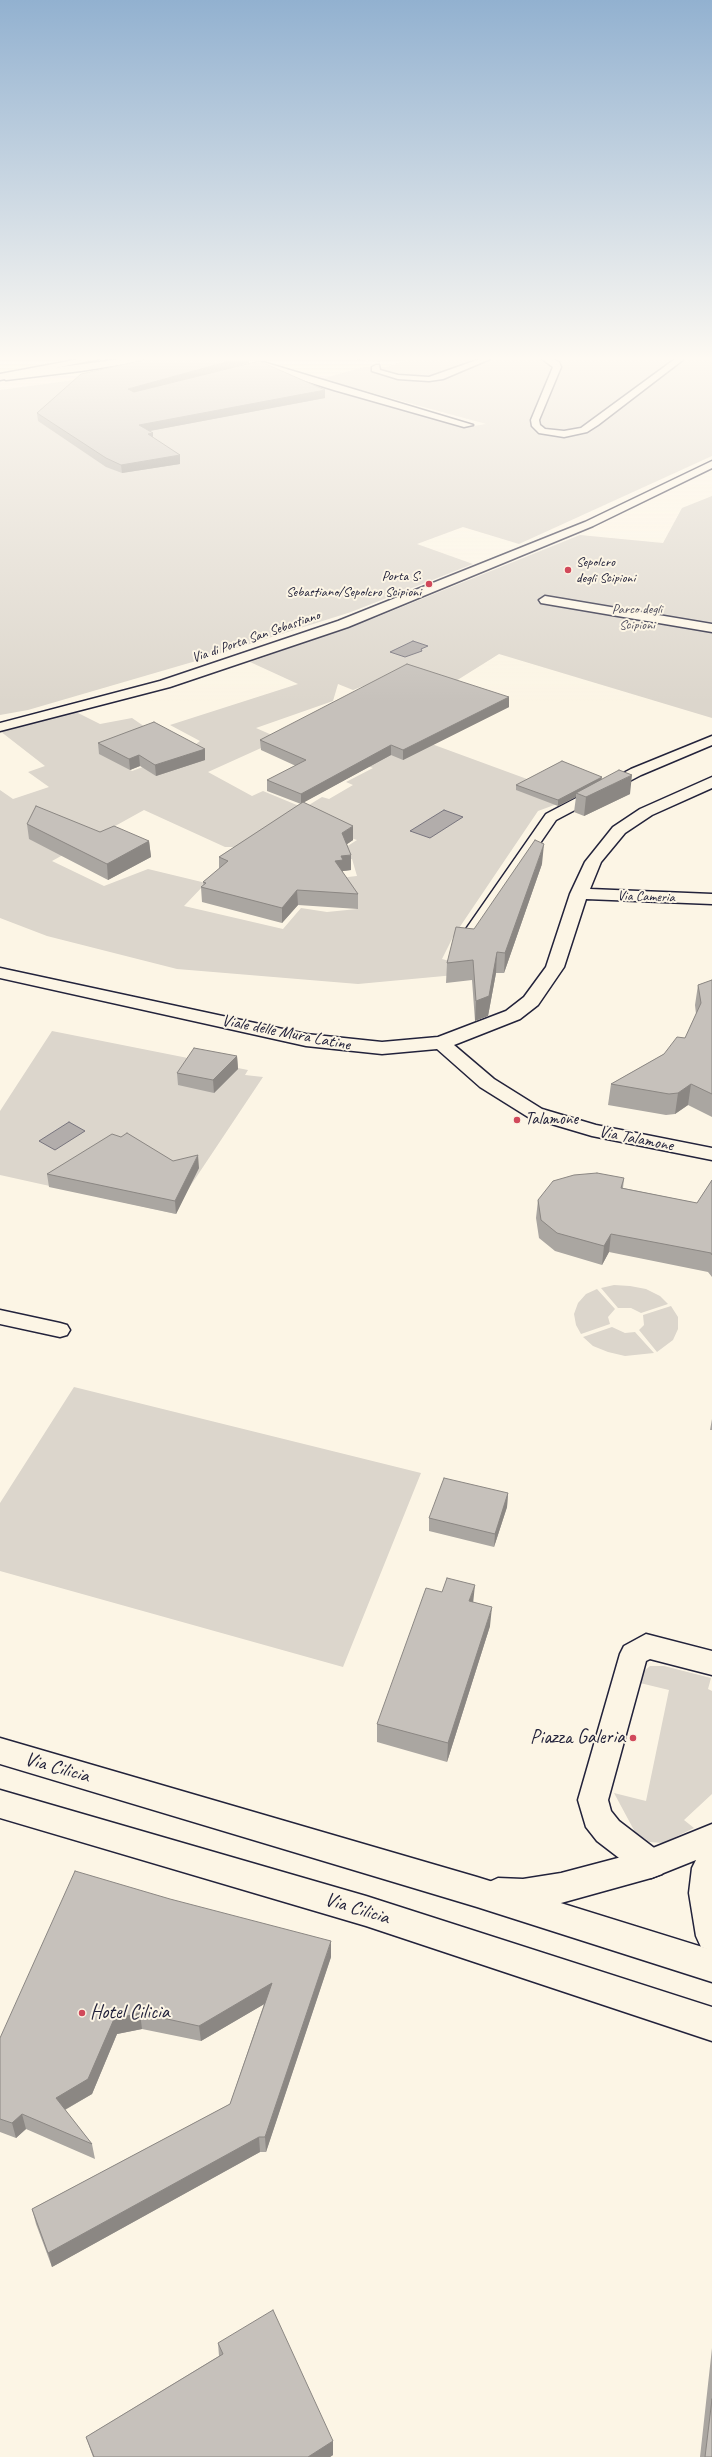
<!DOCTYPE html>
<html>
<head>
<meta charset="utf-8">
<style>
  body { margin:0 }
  canvas { display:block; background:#fcf5e5 }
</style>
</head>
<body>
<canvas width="712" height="2457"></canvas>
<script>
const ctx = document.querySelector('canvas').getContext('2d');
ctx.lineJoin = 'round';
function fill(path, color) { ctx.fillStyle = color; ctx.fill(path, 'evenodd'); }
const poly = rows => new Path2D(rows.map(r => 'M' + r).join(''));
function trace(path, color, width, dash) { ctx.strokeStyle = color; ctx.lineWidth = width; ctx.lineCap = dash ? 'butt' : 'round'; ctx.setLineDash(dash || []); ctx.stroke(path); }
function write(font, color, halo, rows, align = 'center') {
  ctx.font = font + ' Caveat,sans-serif'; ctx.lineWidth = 4; ctx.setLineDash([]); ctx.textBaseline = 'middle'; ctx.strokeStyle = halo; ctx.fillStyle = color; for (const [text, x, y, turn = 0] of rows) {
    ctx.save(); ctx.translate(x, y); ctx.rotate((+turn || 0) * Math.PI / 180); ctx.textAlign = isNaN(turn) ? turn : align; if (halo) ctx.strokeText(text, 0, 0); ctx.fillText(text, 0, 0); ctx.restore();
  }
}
fill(poly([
  [408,359,712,359,712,456,519,544,463,527,417,544,473,564,351,612,196,661,28,710,0,715,0,390,132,372,263,368,467,427,486,424,321,379,364,367,387,367],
  [712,496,712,718,499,654,451,684,408,669,353,690,338,684,333,701,256,728,281,739,208,772,252,796,263,791,304,808,322,797,329,799,353,785,346,782,373,768,341,757,399,732,576,797,538,811,453,937,442,959,461,964,455,975,358,984,177,969,47,936,0,918,0,790,13,799,49,787,28,772,45,766,0,731,74,711,100,724,132,718,154,733,130,770,132,771,188,750,200,741,170,725,298,684,250,662,377,617,580,535,663,543,682,508],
  [144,810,225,847,250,847,300,821,357,840,332,856,335,861,352,859,357,876,330,879,357,909,327,912,301,908,283,929,184,906,206,883,148,869,104,886,52,861],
  [52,1031,248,1070,245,1075,263,1077,187,1191,176,1214,0,1175,0,1111],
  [614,1285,630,1286,646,1289,660,1296,668,1304,641,1313,631,1308,618,1308,601,1288],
  [597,1289,615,1309,608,1317,610,1324,581,1334,576,1325,574,1314,578,1303,586,1294],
  [671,1306,678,1317,678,1329,673,1340,657,1352,639,1330,644,1325,643,1315],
  [612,1327,625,1333,635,1332,654,1353,625,1356,608,1352,593,1346,583,1337],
  [74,1387,421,1473,343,1667,0,1571,0,1503],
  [650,1666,664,1666,711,1678,708,1689,712,1691,712,1794,684,1820,694,1828,663,1843,649,1842,635,1832,614,1793,646,1801,669,1690,640,1683,643,1672]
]), '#dcd6cc');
const water = poly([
  [413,641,428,646,421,649,422,651,405,657,390,652,413,641],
  [444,810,463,817,430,838,410,831,444,810],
  [69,1122,85,1131,55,1150,39,1141,69,1122]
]);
fill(water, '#b2adab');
trace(water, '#78757e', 1);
const lane = poly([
  [480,359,490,359,443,379,429,381,398,379,372,371,372,367,376,365,379,365,380,370,398,375,429,377,480,359],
  [542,359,552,359,559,362,561,367,539,420,540,425,545,429,564,431,581,428,675,359,684,359,598,425,587,432,564,437,539,433,532,426,531,420,553,367,542,359],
  [712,736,712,745,641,775,556,820,472,942,462,942,459,939,546,814,631,769,712,736],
  [0,1310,60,1323,67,1325,70,1330,67,1335,60,1337,0,1324,0,1310]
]);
const street = poly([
  [257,362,263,362,473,425,464,427,334,390,257,366,257,362],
  [545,596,712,624,712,632,541,603,539,600,545,596],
  [646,1634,712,1651,712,1675,650,1659,646,1661,608,1800,611,1811,619,1821,662,1854,667,1864,662,1874,651,1878,640,1874,597,1841,586,1827,578,1800,620,1654,624,1646,646,1634]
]);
const secondary = poly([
  [122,359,143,359,138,362,81,371,6,380,1,377,6,374,122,359],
  [712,461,712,468,593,526,348,627,170,687,0,731,0,723,160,681,338,621,585,522,712,461],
  [712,777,712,788,652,815,625,833,601,862,590,889,712,894,712,904,586,899,564,967,538,1005,520,1019,454,1045,494,1079,542,1109,596,1125,712,1148,712,1160,592,1136,528,1117,480,1087,437,1049,382,1054,306,1046,0,978,0,968,306,1034,382,1042,438,1037,506,1011,524,997,546,967,570,894,585,862,613,827,640,809,712,777],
  [712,1824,712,1951,701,1947,696,1936,689,1893,692,1868,696,1860,651,1878,561,1903,523,1909,498,1908,487,1903,482,1893,487,1883,498,1878,523,1879,561,1873,648,1850,712,1824]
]);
const primary = poly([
  [80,359,98,359,0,380,0,374,80,359],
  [0,1738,477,1877,712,1950,712,1982,477,1907,0,1764,0,1738],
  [0,1790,366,1896,712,2007,712,2041,366,1926,0,1818,0,1790]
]);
trace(lane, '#22223b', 3);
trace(street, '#22223b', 3);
trace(secondary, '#22223b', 3);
trace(primary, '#22223b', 3);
fill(lane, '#fcf5e5');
fill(street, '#fcf5e5');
fill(secondary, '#fcf5e5');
fill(primary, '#fcf5e5');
fill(poly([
  [354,359,383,359,379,362],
  [249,363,237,366,325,398,149,431,153,433,153,437,180,464,122,473,106,467,38,421,37,413],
  [509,697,509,707,403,760,391,755,304,802,353,840,347,844,351,870,343,871,343,873,358,894,358,909,298,905,282,923,202,902,201,887,204,886,203,882,219,869,219,857,301,804,267,791,267,780,296,766,261,750,260,740],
  [98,743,205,749,205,760,156,776,140,766,130,770,99,754],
  [602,780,630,794,584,816,574,812,576,797,558,806,516,790,516,785],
  [27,824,100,832,149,841,151,857,108,880,29,839],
  [542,864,504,973,496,973,488,1016,475,1021,472,980,446,983,447,963,474,929],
  [712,980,712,1117,688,1105,675,1114,666,1115,608,1105,611,1084,664,1054,685,1038,696,1014,695,1005,698,985],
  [237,1056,238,1069,214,1093,178,1085,177,1073],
  [121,1137,173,1161,199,1168,176,1214,49,1187,47,1174],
  [624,1178,623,1188,697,1203,712,1180,712,1277,708,1272,609,1252,602,1265,555,1251,539,1238,536,1218,538,1200],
  [712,1419,712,1430,710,1430],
  [508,1493,507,1507,494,1547,429,1531,429,1518],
  [474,1603,490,1626,447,1762,377,1742,377,1724],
  [331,1957,266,2152,260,2152,52,2267,36,2224,32,2209,230,2104,264,2004,201,2041,142,2029,117,2034,92,2094,65,2110,92,2144,95,2159,26,2129,16,2138,0,2132,0,2038],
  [218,2343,333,2441,333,2455,330,2457,93,2457,86,2437,219,2356],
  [712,2348,712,2457,700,2457]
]), '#aaa6a1');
fill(poly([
  [237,359,249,359,249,363,129,396,128,389],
  [379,359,383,359,379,362],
  [325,390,325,398,139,433,139,425],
  [153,433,153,442,148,434],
  [180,455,180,464,122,473,121,465],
  [509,697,509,707,403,760,403,750],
  [391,745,391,755,301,804,301,794],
  [205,749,205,760,156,776,155,765],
  [139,755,140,766,130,770,129,759],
  [632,775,630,794,584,816,586,797],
  [602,777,601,783,576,793,576,797,558,806,558,800],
  [353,826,353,840,343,847,342,833],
  [149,841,151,857,108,880,107,864],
  [544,844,542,864,504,973,505,953],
  [351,855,351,870,343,871,343,875,335,861,341,856],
  [297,890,298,905,282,923,282,908],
  [497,952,496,973,488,1016,475,1021,476,1001],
  [237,1056,238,1069,214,1093,213,1080],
  [691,1084,688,1105,675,1114,678,1093],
  [198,1155,199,1168,176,1214,175,1201],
  [611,1234,609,1252,602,1265,604,1246],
  [508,1493,507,1507,494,1547,495,1534],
  [475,1585,473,1604,469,1601],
  [492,1607,490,1626,447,1762,448,1743],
  [331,1941,331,1957,266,2152,265,2137],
  [272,1983,273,1999,201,2041,199,2026],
  [140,2013,142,2029,117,2034,92,2094,59,2113,56,2098,114,2019],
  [22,2114,26,2129,16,2138,12,2123],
  [259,2137,260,2152,52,2267,48,2253],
  [333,2441,333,2455,330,2457,308,2457]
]), '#8b8783');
const building = poly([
  [148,359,237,359,128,389,134,392,259,361,325,390,139,425,153,433,148,434,180,455,121,465,106,458,37,413,81,374,148,359],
  [407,664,509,697,403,750,391,745,301,794,267,780,306,760,260,740,407,664],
  [154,722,205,749,155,765,139,755,129,759,98,743,154,722],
  [562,761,602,777,558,800,516,785,562,761],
  [619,770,632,775,586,797,576,793,619,770],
  [303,802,353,826,342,833,351,855,341,856,343,860,335,861,358,894,297,890,282,908,201,887,206,883,203,882,228,861,219,857,303,802],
  [36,806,100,832,114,826,149,841,107,864,27,824,36,806],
  [535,840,544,844,505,953,497,952,489,996,476,1001,473,960,447,963,456,927,474,929,535,840],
  [712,980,712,1094,691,1084,678,1093,669,1094,611,1084,664,1054,677,1037,685,1038,701,1003,698,985,712,980],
  [194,1048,237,1056,213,1080,177,1073,194,1048],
  [127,1133,173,1161,198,1155,175,1201,47,1174,112,1134,121,1137,127,1133],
  [597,1173,624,1178,621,1188,697,1203,712,1180,712,1255,711,1253,611,1234,604,1246,557,1233,541,1220,538,1200,553,1181,574,1175,597,1173],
  [444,1478,508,1493,495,1534,429,1518,444,1478],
  [447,1578,475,1585,469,1601,492,1607,448,1743,377,1724,426,1588,442,1592,447,1578],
  [75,1871,170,1899,331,1941,265,2137,259,2137,48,2253,32,2209,230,2104,272,1983,199,2026,140,2013,114,2019,88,2079,56,2098,92,2144,22,2114,12,2123,0,2119,0,2038,75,1871],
  [273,2310,333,2441,308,2457,94,2457,86,2437,223,2354,218,2343,273,2310],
  [712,2399,712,2457,705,2457,712,2399]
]);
fill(building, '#c6c1bb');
trace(building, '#8b8783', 1);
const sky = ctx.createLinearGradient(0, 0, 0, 703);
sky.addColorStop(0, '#92b1d0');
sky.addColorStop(0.51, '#fefaf3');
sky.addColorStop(1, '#fefaf300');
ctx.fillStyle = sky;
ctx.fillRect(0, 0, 712, 703);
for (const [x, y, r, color] of [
  [568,570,4,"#d1495b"],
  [429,584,4,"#d1495b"],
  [517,1120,4,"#d1495b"],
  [633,1738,4,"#d1495b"],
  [82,2013,4,"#d1495b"]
]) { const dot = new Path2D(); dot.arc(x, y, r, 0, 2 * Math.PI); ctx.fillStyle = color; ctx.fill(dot); trace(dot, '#fcf5e5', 1.5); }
write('14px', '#22223b', '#fcf5e5', [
  ["Sepolcro",576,562],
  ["degli Scipioni",576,578],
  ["Porta S.",421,576,"right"],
  ["Sebastiano/Sepolcro Scipioni",421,592,"right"]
], 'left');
write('14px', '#504f5f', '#fcf5e5', [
  ["Parco degli",637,609],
  ["Scipioni",637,625]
]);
write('14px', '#22223b', '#fcf5e5', [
  ["Via di Porta San Sebastiano",256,637,-19],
  ["Via Cameria",646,897,2]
]);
write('17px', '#22223b', '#fcf5e5', [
  ["Viale delle Mura Latine",286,1033,11],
  ["Via Talamone",636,1139,11]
]);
write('17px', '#22223b', '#fcf5e5', [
  ["Talamone",525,1120]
], 'left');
write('20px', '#22223b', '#fcf5e5', [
  ["Piazza Galeria",625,1738],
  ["Hotel Cilicia",90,2013,"left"]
], 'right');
write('20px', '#22223b', '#fcf5e5', [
  ["Via Cilicia",57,1768,16],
  ["Via Cilicia",357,1909,17]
]);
</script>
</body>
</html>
